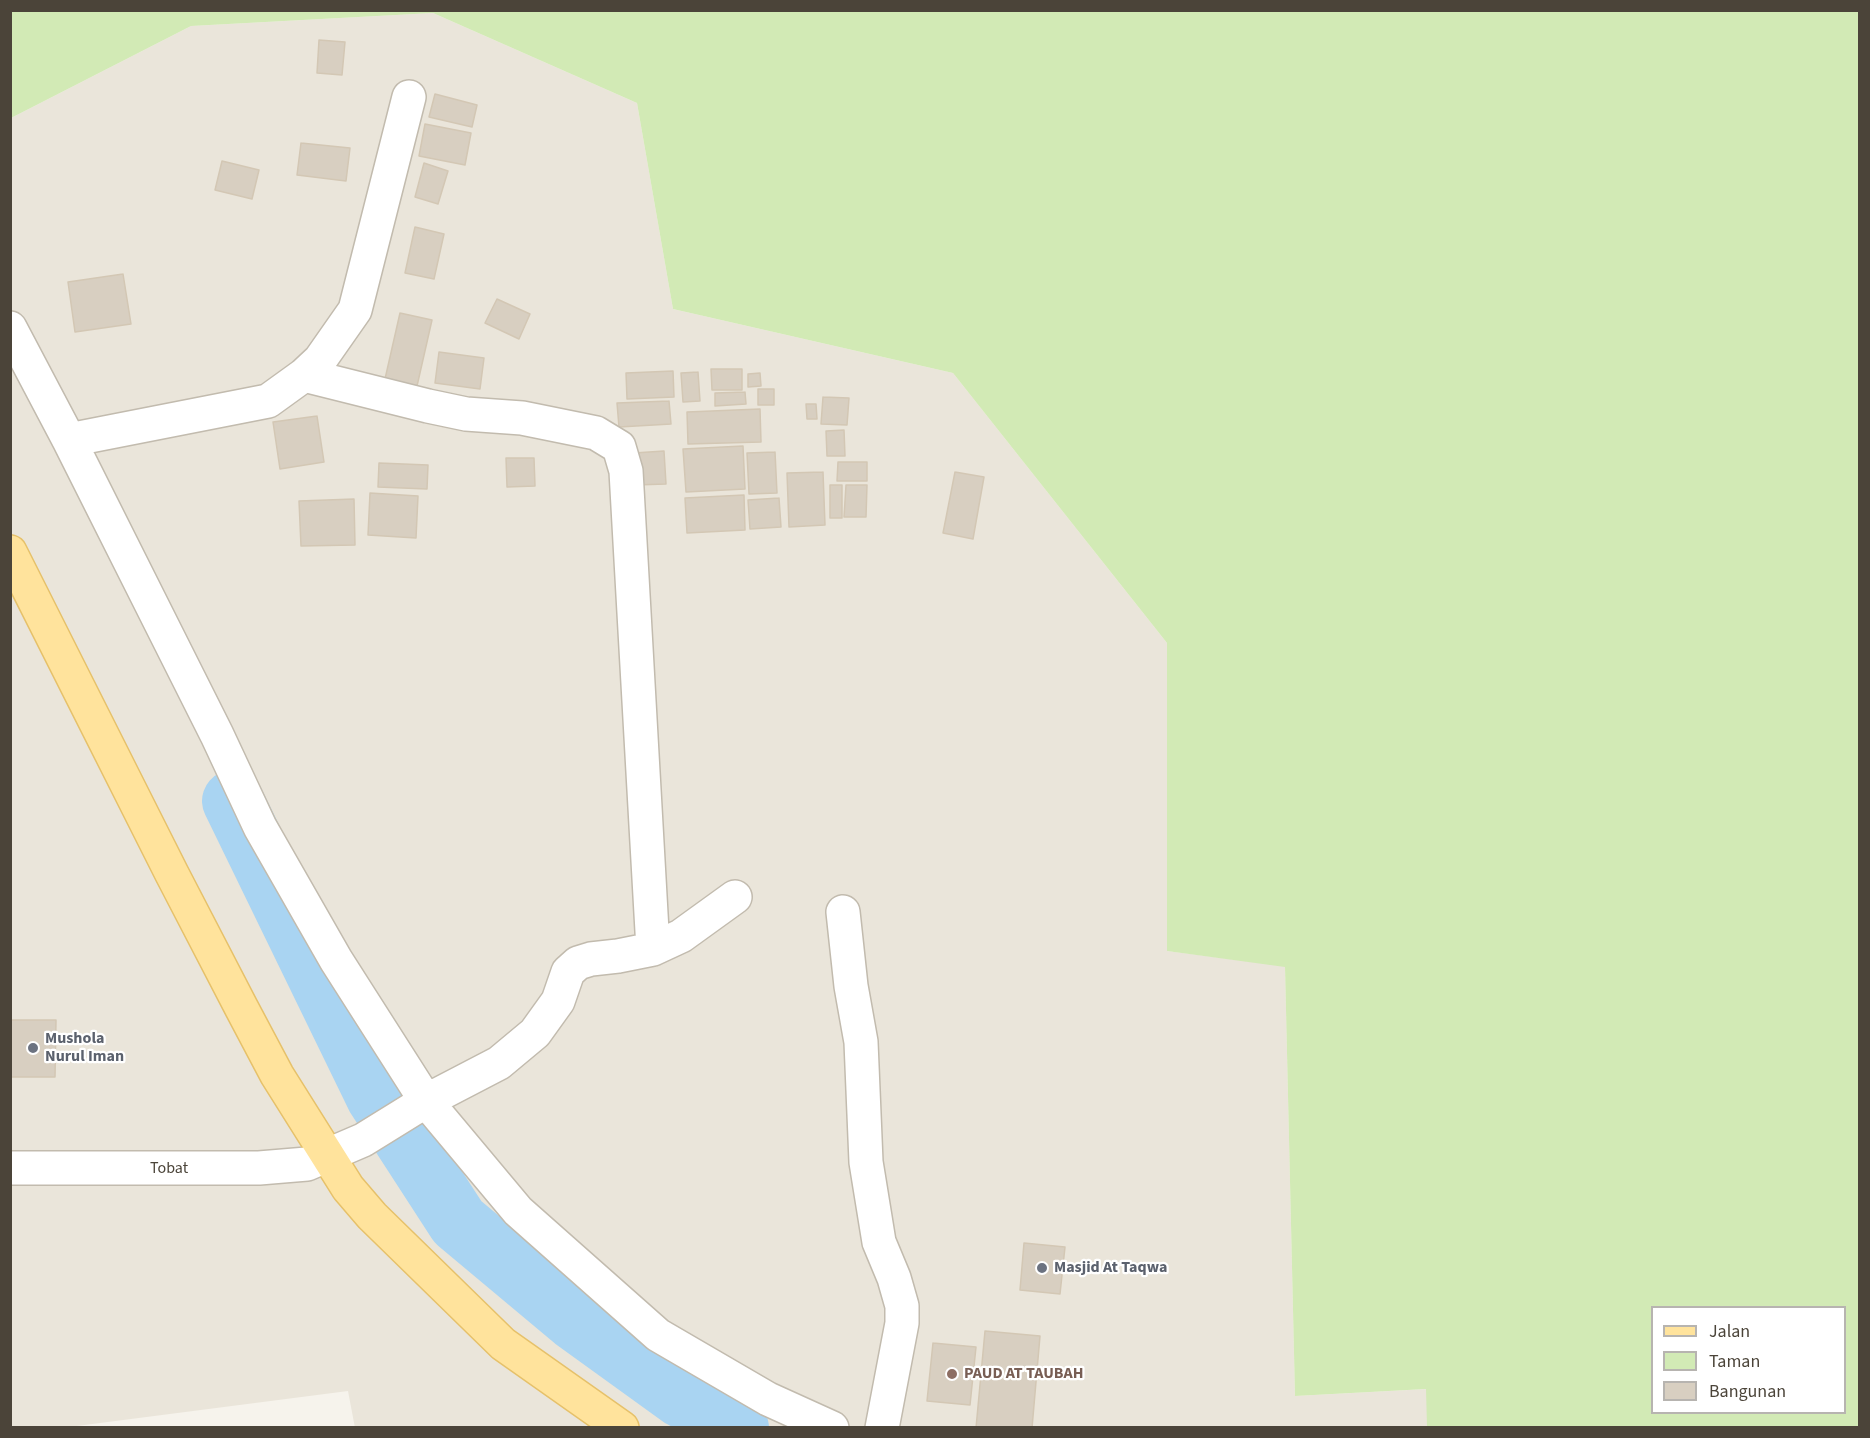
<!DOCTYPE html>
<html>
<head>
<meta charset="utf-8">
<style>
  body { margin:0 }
  #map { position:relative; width:1870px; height:1438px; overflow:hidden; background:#f6f3ec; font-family:"Source Sans 3",sans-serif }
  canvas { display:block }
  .frame { position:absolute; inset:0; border:12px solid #4b4439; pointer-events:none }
  .legend { position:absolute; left:1651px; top:1306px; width:195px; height:108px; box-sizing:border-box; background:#fff; border:2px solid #b7b4b0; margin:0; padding:8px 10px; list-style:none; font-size:18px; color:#4b4439 }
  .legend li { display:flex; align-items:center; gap:12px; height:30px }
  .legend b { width:30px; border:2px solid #b7b4b0 }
</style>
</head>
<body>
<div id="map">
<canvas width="1870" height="1438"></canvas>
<div class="frame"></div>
<ul class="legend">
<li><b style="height:8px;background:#ffe39c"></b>Jalan</li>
<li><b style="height:16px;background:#d2eab5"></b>Taman</li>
<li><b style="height:16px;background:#d8cfc1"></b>Bangunan</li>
</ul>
</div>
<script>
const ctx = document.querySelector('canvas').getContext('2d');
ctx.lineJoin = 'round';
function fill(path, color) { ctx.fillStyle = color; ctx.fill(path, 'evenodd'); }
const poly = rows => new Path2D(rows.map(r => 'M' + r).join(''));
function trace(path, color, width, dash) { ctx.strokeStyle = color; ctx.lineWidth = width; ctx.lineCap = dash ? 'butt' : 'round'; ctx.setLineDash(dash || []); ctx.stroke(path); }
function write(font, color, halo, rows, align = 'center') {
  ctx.font = font + ' "Source Sans 3",sans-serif'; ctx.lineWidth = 4.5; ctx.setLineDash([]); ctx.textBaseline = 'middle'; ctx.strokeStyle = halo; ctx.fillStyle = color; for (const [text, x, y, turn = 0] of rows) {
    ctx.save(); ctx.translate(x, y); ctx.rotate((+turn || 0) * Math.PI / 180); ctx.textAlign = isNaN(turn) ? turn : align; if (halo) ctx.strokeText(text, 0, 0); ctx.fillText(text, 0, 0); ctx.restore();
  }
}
fill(poly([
  [433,13,637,103,673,309,953,373,1167,643,1167,951,1285,966,1295,1396,1427,1389,1427,1427,355,1428,348,1391,69,1427,11,1428,11,118,191,26]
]), '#eae5da');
fill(poly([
  [11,10,1859,11,1859,1427,1427,1427,1426,1389,1295,1396,1285,967,1167,951,1167,643,953,373,673,309,637,103,433,13,191,26,11,118],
  [1652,1308,1844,1308,1844,1412,1652,1412]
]), '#d2eab5');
trace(poly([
  [233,801,377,1097,458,1222,574,1319,682,1397,738,1428]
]), '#a9d4f2', 62);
const building = poly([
  [319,40,345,42,342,75,317,73,319,40],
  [435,94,477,105,472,127,429,117,435,94],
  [425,124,471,133,465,165,419,156,425,124],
  [301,143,350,148,346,181,297,175,301,143],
  [222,161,259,170,252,199,215,190,222,161],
  [424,163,448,171,438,204,415,197,424,163],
  [415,227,444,234,434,279,405,273,415,227],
  [123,274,131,324,75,332,68,282,123,274],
  [497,299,530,314,519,339,485,323,497,299],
  [400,313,432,320,417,386,385,379,400,313],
  [439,352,484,358,480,389,435,383,439,352],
  [711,369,742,369,742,390,712,390,711,369],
  [673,371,674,397,627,399,626,373,673,371],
  [698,372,700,401,683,402,681,373,698,372],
  [760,373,761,386,748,387,748,374,760,373],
  [758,389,774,389,774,405,758,405,758,389],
  [745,392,746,404,715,406,715,393,745,392],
  [823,397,849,398,847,425,821,424,823,397],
  [669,401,671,424,619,427,617,403,669,401],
  [806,404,816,404,817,419,807,419,806,404],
  [760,409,761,442,688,444,687,412,760,409],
  [317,416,324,462,280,469,273,422,317,416],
  [844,430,845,456,827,456,826,431,844,430],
  [743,446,745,489,686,492,683,449,743,446],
  [664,451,666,484,635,485,634,453,664,451],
  [775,452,777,493,749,494,747,453,775,452],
  [506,458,534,458,535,486,507,487,506,458],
  [838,462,867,462,867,481,837,481,838,462],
  [379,463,428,465,427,489,378,487,379,463],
  [823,472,825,525,789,527,787,473,823,472],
  [955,472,984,477,973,539,943,533,955,472],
  [830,485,842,485,842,518,830,518,830,485],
  [846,485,867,485,866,517,844,517,846,485],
  [370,493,418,496,416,538,368,535,370,493],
  [744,495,745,530,687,533,685,498,744,495],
  [779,498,781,527,750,529,748,500,779,498],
  [354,499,355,545,301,546,299,501,354,499],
  [10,1020,56,1020,55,1077,10,1077,10,1020],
  [1024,1243,1065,1247,1060,1294,1020,1290,1024,1243],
  [985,1331,1040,1336,1032,1428,976,1428,985,1331],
  [933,1343,976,1347,970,1405,927,1401,933,1343]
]);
fill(building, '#d8cfc1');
trace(building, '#d3c7b4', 1.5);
const minor = poly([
  [10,328,69,440,217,735,260,827,336,960,426,1101,518,1211,658,1335,768,1399,832,1428],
  [304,375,428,406,466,414,522,418,596,433,619,447,626,471,653,949],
  [69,440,268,401,304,375,320,360,355,310,409,97],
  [843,912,851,986,861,1042,866,1162,879,1242,894,1278,902,1306,902,1323,882,1428],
  [10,1168,259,1168,307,1164,363,1140,426,1101,499,1063,535,1033,558,1001,568,972,578,963,591,959,618,956,653,949,681,936,735,897]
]);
const major = poly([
  [10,552,172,874,241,1007,277,1075,348,1188,372,1216,503,1344,622,1428]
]);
trace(minor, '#c2bbae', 36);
trace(major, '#e6c16a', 36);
trace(minor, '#fff', 33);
trace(major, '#ffe39c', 33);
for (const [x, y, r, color] of [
  [33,1048,6,"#6b7280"],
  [1042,1268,6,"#6b7280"],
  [952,1374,6,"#8d6e63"]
]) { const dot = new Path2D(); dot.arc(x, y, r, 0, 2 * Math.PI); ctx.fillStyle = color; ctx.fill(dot); trace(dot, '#fff', 2); }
write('bold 16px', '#5b616d', '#fff', [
  ["Mushola",45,1039],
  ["Nurul Iman",45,1057],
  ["Masjid At Taqwa",1054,1268]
], 'left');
write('16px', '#4b4439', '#fff', [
  ["Tobat",169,1169]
]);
write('bold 16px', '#785e54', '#fff', [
  ["PAUD AT TAUBAH",964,1374]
], 'left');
</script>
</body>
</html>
